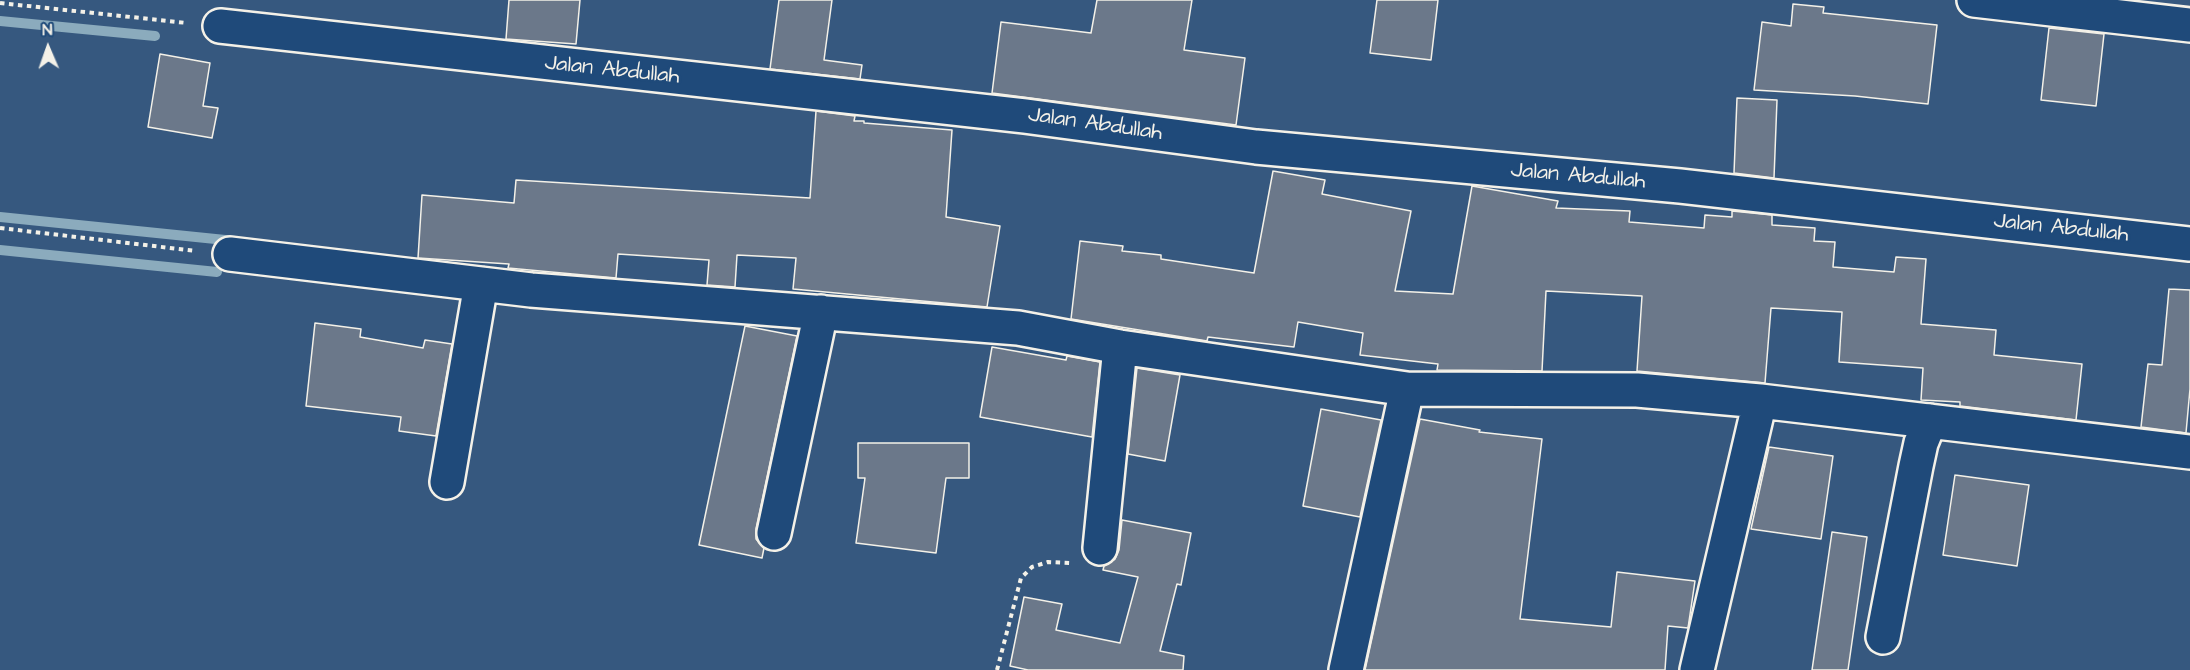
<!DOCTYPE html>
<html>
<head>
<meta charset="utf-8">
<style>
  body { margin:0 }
  #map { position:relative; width:2190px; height:670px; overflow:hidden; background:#36587f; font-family:"Architects Daughter",sans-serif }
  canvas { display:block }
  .north { position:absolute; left:18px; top:18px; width:60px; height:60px; -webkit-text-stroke:4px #1f4a7a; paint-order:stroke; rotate:358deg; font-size:16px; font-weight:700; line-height:24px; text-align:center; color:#f4f1e8 }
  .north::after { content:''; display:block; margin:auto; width:21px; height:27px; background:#f4f1e8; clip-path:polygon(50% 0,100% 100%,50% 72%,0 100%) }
</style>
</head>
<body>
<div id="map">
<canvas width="2190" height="670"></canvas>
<div class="north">N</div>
</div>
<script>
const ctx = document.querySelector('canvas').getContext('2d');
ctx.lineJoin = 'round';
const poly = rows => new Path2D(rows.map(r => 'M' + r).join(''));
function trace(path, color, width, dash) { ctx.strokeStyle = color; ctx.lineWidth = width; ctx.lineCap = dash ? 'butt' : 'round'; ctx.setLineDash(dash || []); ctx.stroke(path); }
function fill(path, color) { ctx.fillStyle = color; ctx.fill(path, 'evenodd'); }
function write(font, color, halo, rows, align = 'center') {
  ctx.font = font + ' "Architects Daughter",sans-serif'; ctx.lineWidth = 5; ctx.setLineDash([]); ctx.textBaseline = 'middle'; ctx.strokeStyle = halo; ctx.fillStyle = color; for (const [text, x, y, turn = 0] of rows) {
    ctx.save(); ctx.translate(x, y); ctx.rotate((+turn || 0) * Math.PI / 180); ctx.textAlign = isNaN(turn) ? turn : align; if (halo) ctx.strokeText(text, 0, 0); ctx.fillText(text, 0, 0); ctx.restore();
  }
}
trace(poly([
  [0,21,155,36],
  [0,217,235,241],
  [0,250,217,272]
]), '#8babbd', 10);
const building = poly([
  [509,0,580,0,576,44,506,39,509,0],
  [779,0,832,0,824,60,862,65,860,79,770,69,779,0],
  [1097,0,1192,0,1184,50,1245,58,1236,125,992,93,1001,22,1091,33,1097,0],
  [1377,0,1438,0,1431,60,1370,53,1377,0],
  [1793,4,1824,7,1823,13,1937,25,1928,104,1855,96,1754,90,1762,22,1791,26,1793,4],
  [2049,28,2104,34,2096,106,2041,100,2049,28],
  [160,54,210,63,203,106,218,108,212,138,148,127,160,54],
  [1737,98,1777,100,1774,178,1734,173,1737,98],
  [816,111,855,116,854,121,864,121,864,123,952,130,946,217,1000,226,987,307,793,289,796,258,737,255,735,287,707,285,709,260,618,254,616,278,508,268,509,264,418,258,422,195,514,203,516,180,810,198,816,111],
  [1273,171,1325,180,1322,194,1411,211,1395,291,1453,294,1472,186,1558,201,1556,208,1630,211,1629,222,1704,228,1705,215,1732,217,1732,211,1772,215,1772,225,1815,228,1814,241,1835,242,1833,267,1894,272,1896,257,1926,259,1921,324,1996,330,1994,355,2082,364,2076,420,1960,406,1960,402,1921,400,1923,368,1839,362,1842,312,1771,308,1765,383,1637,371,1642,296,1546,291,1542,371,1437,370,1438,364,1360,355,1363,333,1298,322,1294,347,1208,337,1207,341,1071,319,1080,241,1123,246,1122,251,1161,255,1161,259,1254,273,1273,171],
  [2169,289,2190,290,2190,389,2186,433,2141,427,2148,364,2162,365,2169,289],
  [315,323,361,329,360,337,423,348,425,340,452,344,436,436,399,431,401,417,306,406,315,323],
  [745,326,797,336,756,529,756,539,764,548,762,558,699,545,745,326],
  [992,347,1066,360,1067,356,1100,362,1092,437,980,417,992,347],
  [1137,368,1180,375,1165,461,1128,454,1137,368],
  [1321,409,1381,420,1360,517,1303,506,1321,409],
  [1420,419,1480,430,1479,432,1542,439,1520,619,1611,627,1617,572,1695,581,1688,628,1668,626,1665,670,1365,670,1420,419],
  [858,443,969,443,969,478,946,478,936,553,856,543,865,478,858,478,858,443],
  [1769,447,1833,456,1821,539,1751,529,1769,447],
  [1955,475,2029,485,2017,566,1943,555,1955,475],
  [1122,520,1191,533,1181,585,1177,584,1160,651,1184,656,1183,670,1028,670,1010,666,1024,597,1062,604,1056,630,1120,643,1138,577,1103,570,1104,566,1115,559,1119,550,1122,520],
  [1832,532,1867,537,1848,670,1812,670,1832,532]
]);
fill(building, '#6b788a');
trace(building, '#f4f1e8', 1.5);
const minor = poly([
  [1974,0,2190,25],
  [220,26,1025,116,1256,147,1680,186,2190,244],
  [230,254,531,290,1018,328,1120,347,1407,389,1637,390,1760,401,2190,452],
  [447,482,481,284],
  [774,533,821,312],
  [1100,548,1120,347],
  [1883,637,1916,466,1921,443,1930,421],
  [1346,670,1407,389],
  [1697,670,1760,401]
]);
trace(minor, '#f4f1e8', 38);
trace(poly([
  [0,3,187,23],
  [0,228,196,251],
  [997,670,1021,578,1032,567,1048,562,1070,563]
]), '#f4f1e8', 4, [4.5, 4.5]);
trace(minor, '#1f4a7a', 33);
write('22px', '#f4f1e8', '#1f4a7a', [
  ["Jalan Abdullah",612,71,6],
  ["Jalan Abdullah",1095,125,8],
  ["Jalan Abdullah",1578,177,5],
  ["Jalan Abdullah",2061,229,6]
]);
</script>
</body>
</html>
